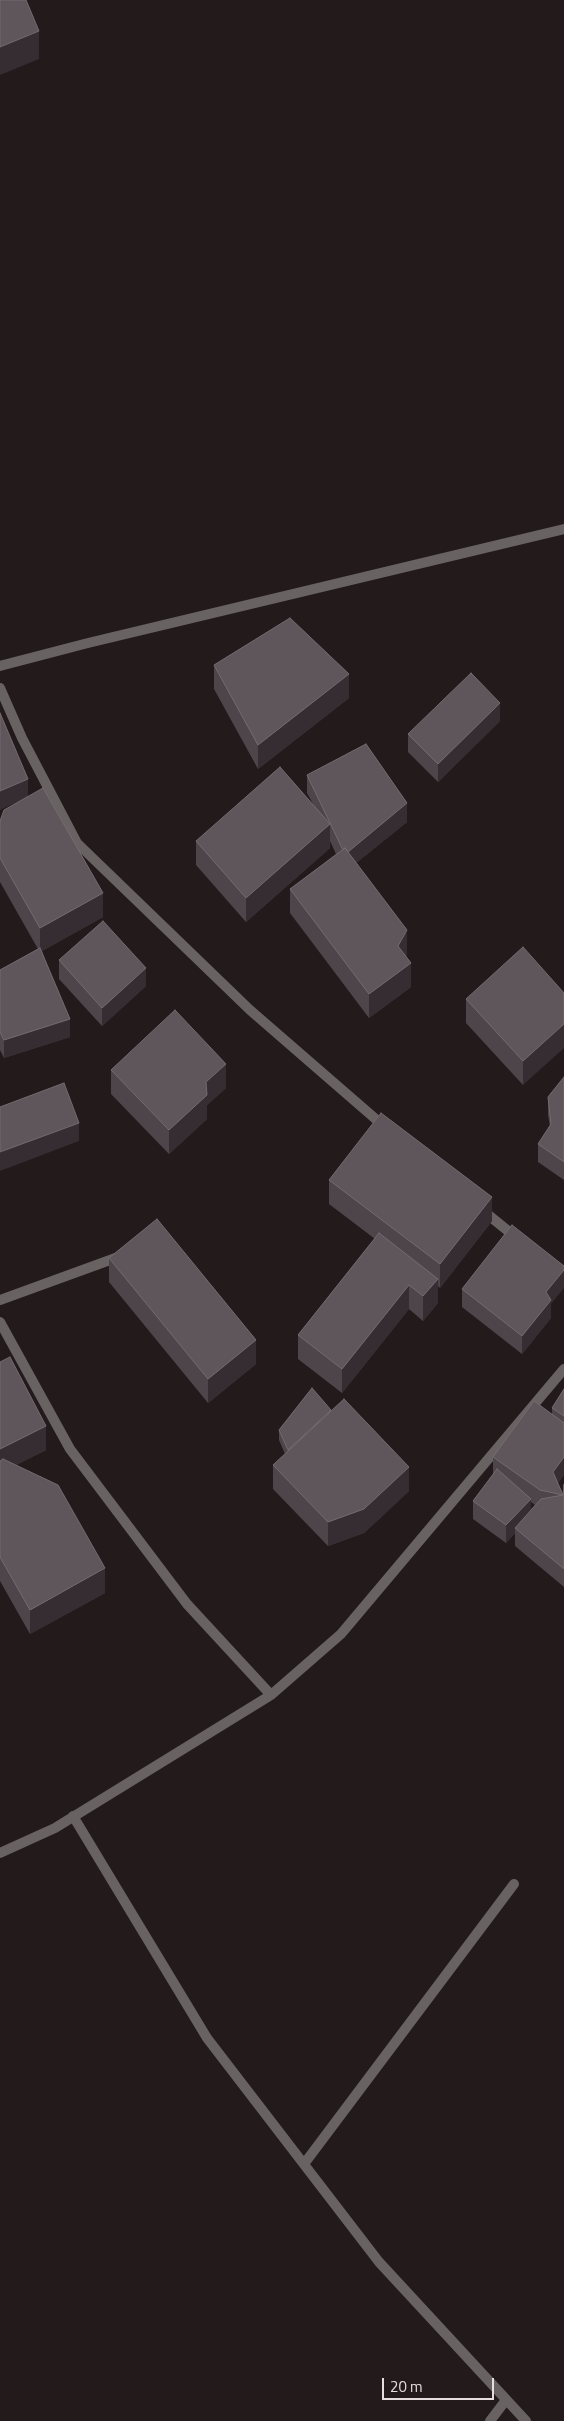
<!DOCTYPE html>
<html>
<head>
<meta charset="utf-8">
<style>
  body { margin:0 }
  #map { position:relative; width:564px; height:2421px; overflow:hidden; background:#231a1c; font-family:"Titillium Web",sans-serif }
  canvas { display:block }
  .scale { position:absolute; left:382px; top:2378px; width:112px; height:22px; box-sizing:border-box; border:2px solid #e5dedf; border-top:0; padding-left:6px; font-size:15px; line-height:18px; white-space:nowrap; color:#e5dedf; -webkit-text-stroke:4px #231a1c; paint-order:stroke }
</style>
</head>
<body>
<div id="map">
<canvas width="564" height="2421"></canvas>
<div class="scale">20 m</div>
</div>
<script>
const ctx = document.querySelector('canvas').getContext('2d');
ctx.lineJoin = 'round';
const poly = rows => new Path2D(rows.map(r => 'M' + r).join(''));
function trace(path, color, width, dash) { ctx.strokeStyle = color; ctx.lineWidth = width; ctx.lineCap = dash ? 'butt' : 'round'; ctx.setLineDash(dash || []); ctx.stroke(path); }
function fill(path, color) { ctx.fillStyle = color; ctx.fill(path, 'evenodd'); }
trace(poly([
  [0,688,22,738,77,843,250,1010,386,1128],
  [481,1209,518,1239],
  [0,1300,121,1256],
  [0,1322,70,1449,187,1604,271,1695],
  [73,1816,207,2038,379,2262,526,2421],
  [0,1853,55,1828,271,1695,341,1634,564,1369],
  [304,2164,514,1884],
  [490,2421,506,2400]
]), '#686362', 10);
trace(poly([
  [0,666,88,643,564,529]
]), '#686362', 10);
fill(poly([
  [214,665,349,698,258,769,214,689],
  [500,721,438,782,408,752,408,734],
  [307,775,407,822,356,863,407,954,406,956,411,987,369,1018,290,913,290,889,336,854,330,841,330,848,246,922,196,865,196,841,313,804,307,793],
  [27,797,28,797,103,917,42,951,70,1037,4,1058,0,1050,0,970,38,949,0,882,0,821],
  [59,960,146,986,102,1026,59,979],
  [564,993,523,1085,466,1023,466,999],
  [111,1070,226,1088,207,1105,207,1119,169,1154,111,1094],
  [564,1077,564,1180,538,1162,538,1144,550,1127,548,1115,548,1097],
  [329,1180,492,1221,440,1288,438,1286,438,1303,423,1321,409,1309,342,1393,298,1359,298,1335,375,1239,329,1204],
  [109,1258,256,1364,208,1403,109,1282],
  [462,1289,551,1304,551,1318,522,1354,462,1307],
  [0,1362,46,1450,16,1465,105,1593,30,1634,0,1581],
  [564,1389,564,1475,558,1483,563,1495,564,1484,564,1587,515,1546,515,1533,506,1543,473,1519,473,1501,493,1475,493,1457,552,1414,552,1408],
  [531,1502,535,1505,531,1509],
  [331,1411,409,1491,364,1533,328,1546,273,1489,273,1465,285,1454,279,1440,279,1430]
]), '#4e454b');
fill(poly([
  [39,31,39,59,0,75,0,47],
  [349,674,349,698,258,769,258,745],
  [500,703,500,721,438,782,438,764],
  [28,779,28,797,0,810,0,791],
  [407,803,407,822,345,872,345,854],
  [330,824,330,848,246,922,246,898],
  [103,893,103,917,40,952,40,928],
  [407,930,407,954,398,970,398,946],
  [411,963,411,987,369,1018,369,994],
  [146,968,146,986,102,1026,102,1008],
  [70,1019,70,1037,4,1058,4,1040],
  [564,1024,564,1048,523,1085,523,1061],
  [226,1064,226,1088,207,1105,207,1119,169,1154,169,1130,206,1082],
  [79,1123,79,1141,0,1171,0,1152],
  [492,1197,492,1221,440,1288,440,1264],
  [564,1270,564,1288,551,1304,551,1318,522,1354,522,1336,546,1292],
  [438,1279,438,1303,423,1321,423,1296],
  [409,1285,409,1309,342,1393,342,1369],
  [256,1340,256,1364,208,1403,208,1379],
  [46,1426,46,1450,0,1473,0,1449],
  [564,1457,564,1475,553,1490,553,1472],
  [409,1467,409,1491,364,1533,328,1546,328,1522],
  [531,1499,531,1517,515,1528,515,1533,506,1543,506,1525],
  [105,1568,105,1593,30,1634,30,1610]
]), '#362d32');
const building = poly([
  [0,0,26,0,39,31,0,47,0,0],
  [290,618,349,674,258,745,214,665,290,618],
  [471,673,500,703,438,764,408,734,471,673],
  [0,713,28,779,0,791,0,713],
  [366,744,407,803,348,852,345,848,343,850,307,775,366,744],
  [280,767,330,824,246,898,196,841,280,767],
  [43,788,103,893,40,928,0,858,0,821,4,810,43,788],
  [345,848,407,930,398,946,411,963,369,994,290,889,345,848],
  [103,921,146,968,102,1008,59,960,103,921],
  [523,947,564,993,564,1024,523,1061,466,999,523,947],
  [40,948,70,1019,4,1040,0,1032,0,970,40,948],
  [175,1010,226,1064,206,1082,207,1095,169,1130,111,1070,175,1010],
  [564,1077,564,1162,538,1144,551,1124,548,1097,564,1077],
  [64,1083,79,1123,0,1152,0,1107,64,1083],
  [381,1113,492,1197,440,1264,329,1180,381,1113],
  [157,1219,256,1340,208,1379,109,1258,157,1219],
  [512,1225,564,1266,564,1270,546,1292,551,1300,522,1336,462,1289,512,1225],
  [379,1233,438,1279,423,1296,409,1285,342,1369,298,1335,379,1233],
  [10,1357,46,1426,0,1449,0,1362,10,1357],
  [312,1388,331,1410,288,1450,279,1430,312,1388],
  [564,1389,564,1416,552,1408,564,1389],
  [344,1399,409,1467,364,1509,328,1522,273,1465,344,1399],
  [534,1401,564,1423,564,1457,553,1472,563,1495,564,1484,564,1569,515,1528,541,1499,563,1495,540,1490,493,1457,534,1401],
  [3,1459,58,1485,105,1568,30,1610,0,1557,0,1461,3,1459],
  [497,1469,531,1499,506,1525,473,1501,497,1469]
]);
fill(building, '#5f565b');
trace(building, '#746b70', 1);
</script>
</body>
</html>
